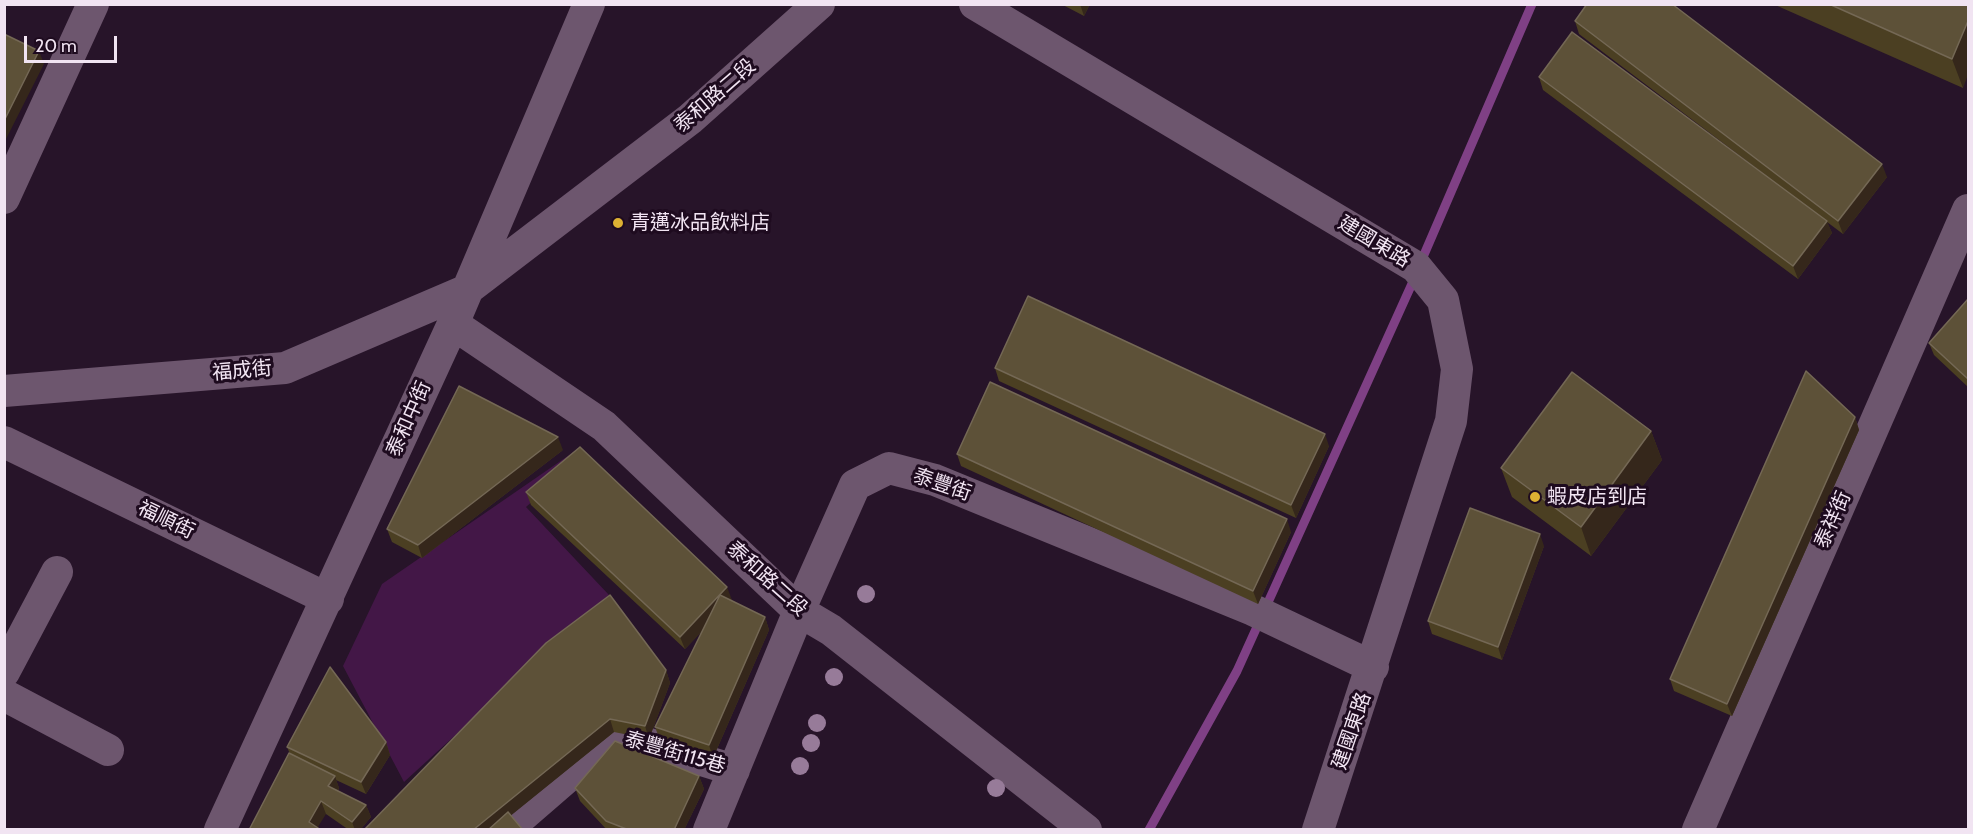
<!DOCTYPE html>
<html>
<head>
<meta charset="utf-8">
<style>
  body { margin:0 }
  #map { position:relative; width:1973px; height:834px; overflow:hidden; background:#271429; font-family:Cabin,sans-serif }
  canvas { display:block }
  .frame { position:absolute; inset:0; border:6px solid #f1e4f2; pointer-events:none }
  .scale { position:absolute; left:24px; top:36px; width:93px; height:27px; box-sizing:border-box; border:3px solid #f1e4f2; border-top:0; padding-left:8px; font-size:18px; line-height:21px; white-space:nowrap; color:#f1e4f2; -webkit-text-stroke:4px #1e0b1f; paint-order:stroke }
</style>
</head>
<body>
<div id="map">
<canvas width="1973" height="834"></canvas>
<div class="frame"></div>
<div class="scale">20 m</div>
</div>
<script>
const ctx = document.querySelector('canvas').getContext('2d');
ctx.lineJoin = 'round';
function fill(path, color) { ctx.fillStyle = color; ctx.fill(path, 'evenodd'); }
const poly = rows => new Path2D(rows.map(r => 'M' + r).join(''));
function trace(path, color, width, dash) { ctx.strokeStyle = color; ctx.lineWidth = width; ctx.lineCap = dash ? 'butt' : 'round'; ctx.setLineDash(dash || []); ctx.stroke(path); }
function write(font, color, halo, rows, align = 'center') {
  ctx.font = font + ' Cabin,"Noto Sans TC",sans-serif'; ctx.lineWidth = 6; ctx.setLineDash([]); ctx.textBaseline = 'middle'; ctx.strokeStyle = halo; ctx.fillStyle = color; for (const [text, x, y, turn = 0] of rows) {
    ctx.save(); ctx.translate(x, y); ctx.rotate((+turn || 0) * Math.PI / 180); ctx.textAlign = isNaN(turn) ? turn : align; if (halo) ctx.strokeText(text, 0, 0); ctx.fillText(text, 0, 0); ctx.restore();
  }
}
fill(poly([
  [575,451,582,457,526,507,609,595,404,782,343,666,382,584]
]), '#431747');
trace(poly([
  [1420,264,1532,4],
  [1149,830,1237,671,1415,277]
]), '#7f4085', 9);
trace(poly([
  [975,4,1416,267,1443,300,1457,369,1451,421,1318,830],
  [4,198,93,4],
  [453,324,604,426,799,611,831,630,1086,830],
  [4,391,285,368,465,291,690,119,819,4],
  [4,442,328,599],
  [4,672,57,572],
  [4,695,108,750],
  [220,830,453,324,589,4],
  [506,830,617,734,734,770],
  [709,830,799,611,855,485,889,468,935,480,1253,610,1373,667],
  [1698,830,1968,210]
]), '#6d566e', 32);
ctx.fillStyle = '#977b99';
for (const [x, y] of [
  [866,594],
  [834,677],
  [817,723],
  [811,743],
  [800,766],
  [996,788]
]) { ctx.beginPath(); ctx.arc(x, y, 9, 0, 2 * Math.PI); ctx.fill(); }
fill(poly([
  [1061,4,1090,4,1084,16],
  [1773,4,1968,4,1963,88],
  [1575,21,1887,177,1843,234,1827,222,1832,233,1798,279,1543,90,1539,77,1764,174,1579,34],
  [1968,299,1968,387,1934,355,1929,343],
  [995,368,1329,446,1296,518,999,381],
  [1855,417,1859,430,1732,716,1674,691,1670,679],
  [1651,431,1662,460,1591,556,1512,497,1501,468],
  [563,450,422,558,392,542,387,529],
  [957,454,1291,532,1258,604,961,466],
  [526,492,732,600,731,600,765,617,769,630,713,758,660,740,655,727,702,631,685,649,531,505],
  [1544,546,1502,660,1432,634,1428,621],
  [666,670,670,683,649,739,614,732,511,815,364,830],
  [386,742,390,755,366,794,336,780,339,788,338,791,366,805,371,817,360,830,349,830,326,814,249,830,290,754,287,747],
  [699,776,704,789,684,830,607,830,580,801,575,788]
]), '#4b3f22');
fill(poly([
  [1080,4,1090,4,1084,16],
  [1968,21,1968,75,1963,88,1952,59],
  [39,51,44,64,4,143,4,121],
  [1882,164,1887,177,1843,234,1838,221],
  [1827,221,1832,233,1798,279,1793,266],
  [1855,417,1859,430,1732,716,1727,704],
  [1651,431,1662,460,1591,556,1581,527],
  [1325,434,1329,446,1296,518,1291,505],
  [558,437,563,450,422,558,418,545],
  [1287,519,1291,532,1258,604,1253,591],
  [1540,534,1544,546,1502,660,1498,647],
  [727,587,732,600,685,649,680,637],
  [765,617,769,630,713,758,709,745],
  [666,670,670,683,649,739,645,726],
  [610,719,614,732,493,830,473,830],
  [386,742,390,755,366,794,361,782],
  [335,776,339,788,333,798,328,786],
  [699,776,704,789,684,830,674,830],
  [321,801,326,814,316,830,309,822],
  [366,805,371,817,360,830,355,830,352,822]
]), '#35271b');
const building = poly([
  [1587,4,1672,4,1882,164,1838,221,1575,21,1587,4],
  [1829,4,1968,4,1968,21,1952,59,1829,4],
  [1572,32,1827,221,1793,266,1539,77,1572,32],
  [4,34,39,51,4,121,4,34],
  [1028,296,1325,434,1291,505,995,368,1028,296],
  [1968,299,1968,379,1929,343,1968,299],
  [1806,371,1855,417,1727,704,1670,679,1806,371],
  [1572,372,1651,431,1581,527,1501,468,1572,372],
  [990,382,1287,519,1253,591,957,454,990,382],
  [459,386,558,437,418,545,387,529,459,386],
  [580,447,727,587,680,637,526,492,580,447],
  [1470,508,1540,534,1498,647,1428,621,1470,508],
  [610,595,666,670,645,726,610,719,473,830,364,830,546,643,610,595],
  [720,595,765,617,709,745,655,727,720,595],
  [330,667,386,742,361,782,287,747,330,667],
  [615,741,699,776,674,830,629,830,606,821,575,788,615,741],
  [289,753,335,776,328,786,366,805,352,822,321,801,309,822,321,830,249,830,289,753],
  [508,812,523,830,488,830,508,812]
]);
fill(building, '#5d5138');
trace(building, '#746855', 1.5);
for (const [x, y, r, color] of [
  [618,223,6,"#ddb133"],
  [1535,497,6,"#ddb133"]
]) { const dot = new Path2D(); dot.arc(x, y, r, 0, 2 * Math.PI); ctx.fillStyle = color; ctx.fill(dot); trace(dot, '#1e0b1f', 2); }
write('20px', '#f1e4f2', '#1e0b1f', [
  ["泰和路二段",715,96,-41],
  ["建國東路",1374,242,31],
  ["福成街",242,371,-5],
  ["泰和中街",409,419,-66],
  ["泰豐街",942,485,19],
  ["福順街",166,520,26],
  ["泰祥街",1833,520,-66],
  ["泰和路二段",767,579,42],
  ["建國東路",1352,731,-71],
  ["泰豐街115巷",675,753,16]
]);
write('20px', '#f1e4f2', '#1e0b1f', [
  ["青邁冰品飲料店",630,223],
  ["蝦皮店到店",1547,497]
], 'left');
</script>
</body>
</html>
